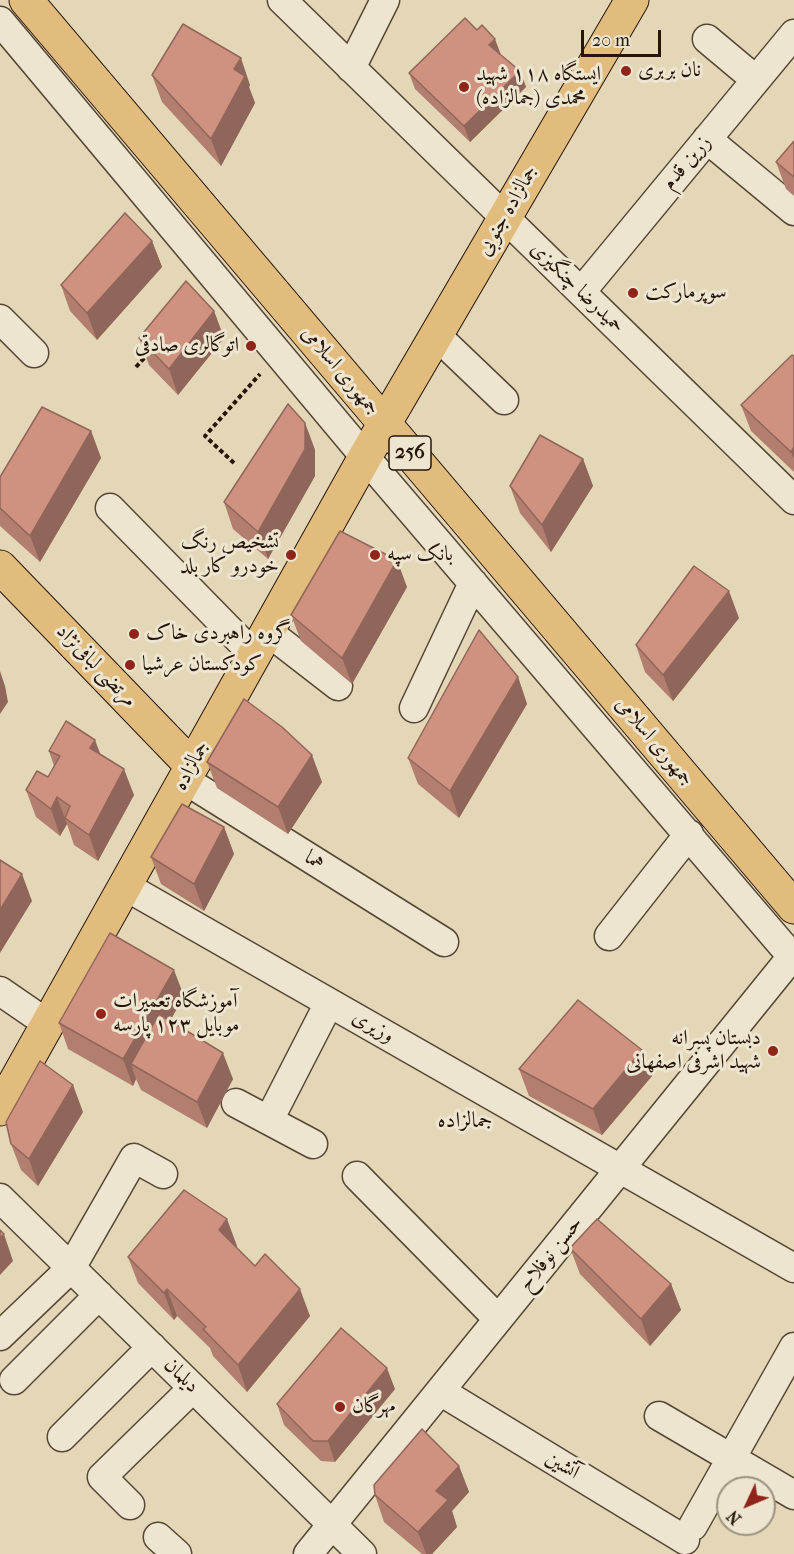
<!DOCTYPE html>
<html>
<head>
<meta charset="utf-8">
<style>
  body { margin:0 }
  #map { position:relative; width:794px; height:1554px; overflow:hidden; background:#e4d7b7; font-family:"IM FELL French Canon",serif }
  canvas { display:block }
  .north { position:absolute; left:716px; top:1476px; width:60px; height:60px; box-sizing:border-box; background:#ede5d0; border:2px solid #9d9280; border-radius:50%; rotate:226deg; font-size:16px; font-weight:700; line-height:24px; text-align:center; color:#261508 }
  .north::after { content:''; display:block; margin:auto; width:21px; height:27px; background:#8f2418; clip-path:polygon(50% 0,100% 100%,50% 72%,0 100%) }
  .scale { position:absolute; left:581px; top:30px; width:80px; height:27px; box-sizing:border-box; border:3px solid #261508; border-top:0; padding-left:8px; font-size:18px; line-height:21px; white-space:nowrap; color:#261508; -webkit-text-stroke:4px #ede5d0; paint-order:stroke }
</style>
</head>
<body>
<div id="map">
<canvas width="794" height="1554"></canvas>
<div class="north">N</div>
<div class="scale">20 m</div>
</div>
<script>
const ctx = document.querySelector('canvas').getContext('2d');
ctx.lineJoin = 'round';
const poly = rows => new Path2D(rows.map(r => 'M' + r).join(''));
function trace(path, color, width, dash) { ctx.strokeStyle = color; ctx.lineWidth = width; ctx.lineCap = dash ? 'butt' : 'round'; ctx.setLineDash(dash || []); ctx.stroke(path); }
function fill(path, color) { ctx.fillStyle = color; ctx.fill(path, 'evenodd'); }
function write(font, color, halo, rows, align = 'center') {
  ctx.font = font + ' "IM FELL French Canon",Amiri,serif'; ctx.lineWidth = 6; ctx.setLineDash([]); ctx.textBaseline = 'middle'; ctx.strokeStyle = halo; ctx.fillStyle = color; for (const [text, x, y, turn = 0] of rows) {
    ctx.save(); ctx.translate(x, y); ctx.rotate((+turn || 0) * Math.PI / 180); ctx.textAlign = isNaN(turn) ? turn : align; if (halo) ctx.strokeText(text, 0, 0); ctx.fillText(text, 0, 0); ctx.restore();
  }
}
const minor = poly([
  [282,0,794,500],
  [0,21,365,457,794,959],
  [707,39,756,80],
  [351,68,385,0],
  [707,139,794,211],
  [581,292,794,34],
  [0,319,34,353],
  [436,335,504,400],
  [110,508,254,655],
  [267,631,338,686],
  [414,708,473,583],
  [185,780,444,942],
  [125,886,794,1268],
  [609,936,689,834],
  [0,991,48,1024],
  [236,1103,313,1144],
  [269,1120,329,1003],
  [357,1176,498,1319],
  [0,1198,362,1554],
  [0,1336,71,1268,134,1158,163,1174],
  [14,1380,99,1295],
  [440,1391,685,1540],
  [659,1416,794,1495],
  [62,1437,152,1347],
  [130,1505,102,1477,193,1388],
  [693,1526,794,1347],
  [158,1537,177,1554],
  [308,1554,794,954]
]);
const major = poly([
  [26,0,794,907],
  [0,567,192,766],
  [0,1109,365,457,632,0]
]);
trace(minor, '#564634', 31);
trace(major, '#261508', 35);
trace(poly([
  [136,367,148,354],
  [234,463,205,436,260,374]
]), '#261508', 4, [4.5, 3]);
trace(minor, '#ede5d0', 28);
trace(major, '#e2bc7c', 33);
fill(poly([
  [500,54,520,71,526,87,470,142,415,89,409,73],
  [152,75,250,85,249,87,255,103,221,166,162,102],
  [794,141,794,196,786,189,776,162],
  [152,241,162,267,97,340,70,311,61,285],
  [214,311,224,338,178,395,149,365,139,338],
  [794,356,794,472,751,431,741,405],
  [305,423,315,450,315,476,268,559,233,529,224,502],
  [91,431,101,458,40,562,0,526,0,477],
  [583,459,593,486,551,552,520,513,510,486],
  [407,587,352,684,301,641,291,615],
  [739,618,673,701,645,672,636,645],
  [518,677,527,704,459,818,418,784,408,758],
  [49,751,100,754,134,795,98,861,74,845,67,824,60,836,36,817,26,790,48,777,54,766],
  [207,762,322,782,288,834,217,788],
  [224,827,234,854,204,911,161,884,151,857],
  [184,996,170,1021,233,1079,207,1128,141,1090,136,1079,133,1086,68,1049,59,1023],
  [642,1050,652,1076,602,1135,529,1096,519,1069],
  [83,1112,38,1186,21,1170,11,1144],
  [237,1246,236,1247,255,1266,310,1316,247,1392,213,1356,210,1348,177,1316,174,1320,138,1283,128,1257],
  [570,1248,671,1284,681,1310,650,1346,580,1274],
  [395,1389,335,1462,321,1461,284,1425,277,1404],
  [459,1466,469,1492,452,1511,457,1527,432,1554,422,1554,384,1522,375,1495]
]), '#b27e6e');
fill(poly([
  [495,39,501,55,489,45],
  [241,58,250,85,249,87,255,103,221,166,211,139,234,69],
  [520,71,526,87,470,142,464,126],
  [152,241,162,267,97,340,87,313],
  [214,311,224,338,178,395,169,369],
  [305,423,315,450,315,476,268,559,258,532],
  [91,431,101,458,40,562,30,536],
  [794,447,794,459,791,452],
  [583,459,593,486,551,552,542,525],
  [397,560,407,587,352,684,342,658],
  [729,591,739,618,673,701,663,675],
  [0,671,5,686,8,702,0,714],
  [518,677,527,704,459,818,450,791],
  [95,740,105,766,90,748],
  [312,755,322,782,288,834,278,807],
  [124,769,134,795,98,861,89,835],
  [57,797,67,824,60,836,51,809],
  [224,827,234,854,204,911,194,884],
  [22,874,32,901,0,953,0,910],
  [174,970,184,996,142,1070,131,1064,136,1079,133,1086,123,1059],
  [642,1050,652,1076,602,1135,593,1109],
  [223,1053,233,1079,207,1128,197,1102],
  [73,1085,83,1112,38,1186,29,1159],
  [227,1219,237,1246,228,1256,219,1230],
  [4,1234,13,1261,0,1275,0,1238],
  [671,1284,681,1310,650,1346,641,1319],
  [167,1289,177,1316,174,1320,164,1293],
  [300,1289,310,1316,247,1392,238,1365],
  [387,1368,395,1389,335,1462,328,1441],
  [459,1466,469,1492,452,1511,457,1527,432,1554,426,1554,418,1532,436,1491]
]), '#91665a');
const building = poly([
  [465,18,477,30,482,25,495,39,489,45,520,71,464,126,409,73,465,18],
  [183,24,241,58,234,69,245,76,211,139,152,75,183,24],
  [794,141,794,177,776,162,794,141],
  [125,213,152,241,87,313,61,285,125,213],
  [186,281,214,311,169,369,139,338,186,281],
  [792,355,794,356,794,447,791,452,741,405,792,355],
  [288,404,305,423,305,449,258,532,224,502,288,404],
  [42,407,91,431,30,536,0,508,0,477,42,407],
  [540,435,583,459,542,525,510,486,540,435],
  [340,531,397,560,342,658,291,615,340,531],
  [694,566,729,591,663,675,636,645,694,566],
  [479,630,518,677,450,791,408,758,479,630],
  [244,699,282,727,312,755,278,807,207,762,244,699],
  [66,721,95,740,90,748,124,769,89,835,65,818,70,806,57,797,51,809,26,790,37,771,48,777,60,756,49,751,66,721],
  [182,804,224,827,194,884,151,857,182,804],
  [0,860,22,874,0,910,0,860],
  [110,933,174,970,123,1059,59,1023,110,933],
  [578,1000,642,1050,593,1109,519,1069,578,1000],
  [159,1014,223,1053,197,1102,131,1064,159,1014],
  [40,1061,73,1085,29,1159,11,1144,6,1122,40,1061],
  [184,1190,227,1219,219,1230,255,1266,265,1254,300,1289,238,1365,203,1329,206,1327,167,1289,164,1293,128,1257,184,1190],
  [597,1219,671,1284,641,1319,570,1248,597,1219],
  [0,1230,4,1234,0,1238,0,1230],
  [341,1328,387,1368,328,1441,313,1441,277,1404,341,1328],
  [422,1429,459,1466,436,1491,448,1500,418,1532,375,1495,374,1485,422,1429]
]);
fill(building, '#cf9280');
trace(building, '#91665a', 1.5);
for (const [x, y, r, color] of [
  [626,71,6,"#8f2418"],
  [464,87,6,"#8f2418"],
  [633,293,6,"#8f2418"],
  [251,346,6,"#8f2418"],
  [291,555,6,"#8f2418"],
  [375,555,6,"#8f2418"],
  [134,634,6,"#8f2418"],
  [130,665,6,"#8f2418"],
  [101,1014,6,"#8f2418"],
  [773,1051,6,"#8f2418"],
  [340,1407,6,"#8f2418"]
]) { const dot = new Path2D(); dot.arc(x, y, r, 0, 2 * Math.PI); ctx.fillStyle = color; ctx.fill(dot); trace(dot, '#ede5d0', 2); }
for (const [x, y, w] of [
  [410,453,42]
]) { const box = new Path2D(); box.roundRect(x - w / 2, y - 17, w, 34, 4.5); ctx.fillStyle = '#ede5d0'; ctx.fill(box); trace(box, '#261508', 1.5); }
write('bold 20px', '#261508', null, [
  ["256",410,453]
]);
write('21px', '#261508', '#ede5d0', [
  ["نان بربری",638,71],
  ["ایستگاه ۱۱۸ شهید",476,75],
  ["محمدی (جمالزاده)",476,99],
  ["سوپرمارکت",645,293],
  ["اتوگالری صادقی",239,346,"right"],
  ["تشخیص رنگ",279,543,"right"],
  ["خودرو کار بلد",279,567,"right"],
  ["بانک سپه",387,555],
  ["گروه راهبردی خاک",146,634],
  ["کودکستان عرشیا",142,665],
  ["آموزشگاه تعمیرات",113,1002],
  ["موبایل ۱۲۳ پارسه",113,1026],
  ["دبستان پسرانه",761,1039,"right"],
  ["شهید اشرفی اصفهانی",761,1063,"right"],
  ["مهرگان",352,1407]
], 'left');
write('21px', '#261508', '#ede5d0', [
  ["زرین قدم",687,163,-50],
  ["جمالزاده جنوبی",508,211,-60],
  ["حمیدرضا چنگیزی",577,288,44],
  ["جمهوری اسلامی",340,371,50],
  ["مرتضی لبافی‌نژاد",96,666,46],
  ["جمهوری اسلامی",654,742,50],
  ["جمالزاده",192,766,-61],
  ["هما",314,861,32],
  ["وزیری",373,1027,30],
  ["حسن نوفلاح",551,1254,-51],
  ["دیلمان",181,1376,44],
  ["آتشین",562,1466,31]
]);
write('22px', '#261508', '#ede5d0', [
  ["جمالزاده",465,1122]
]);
</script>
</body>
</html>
